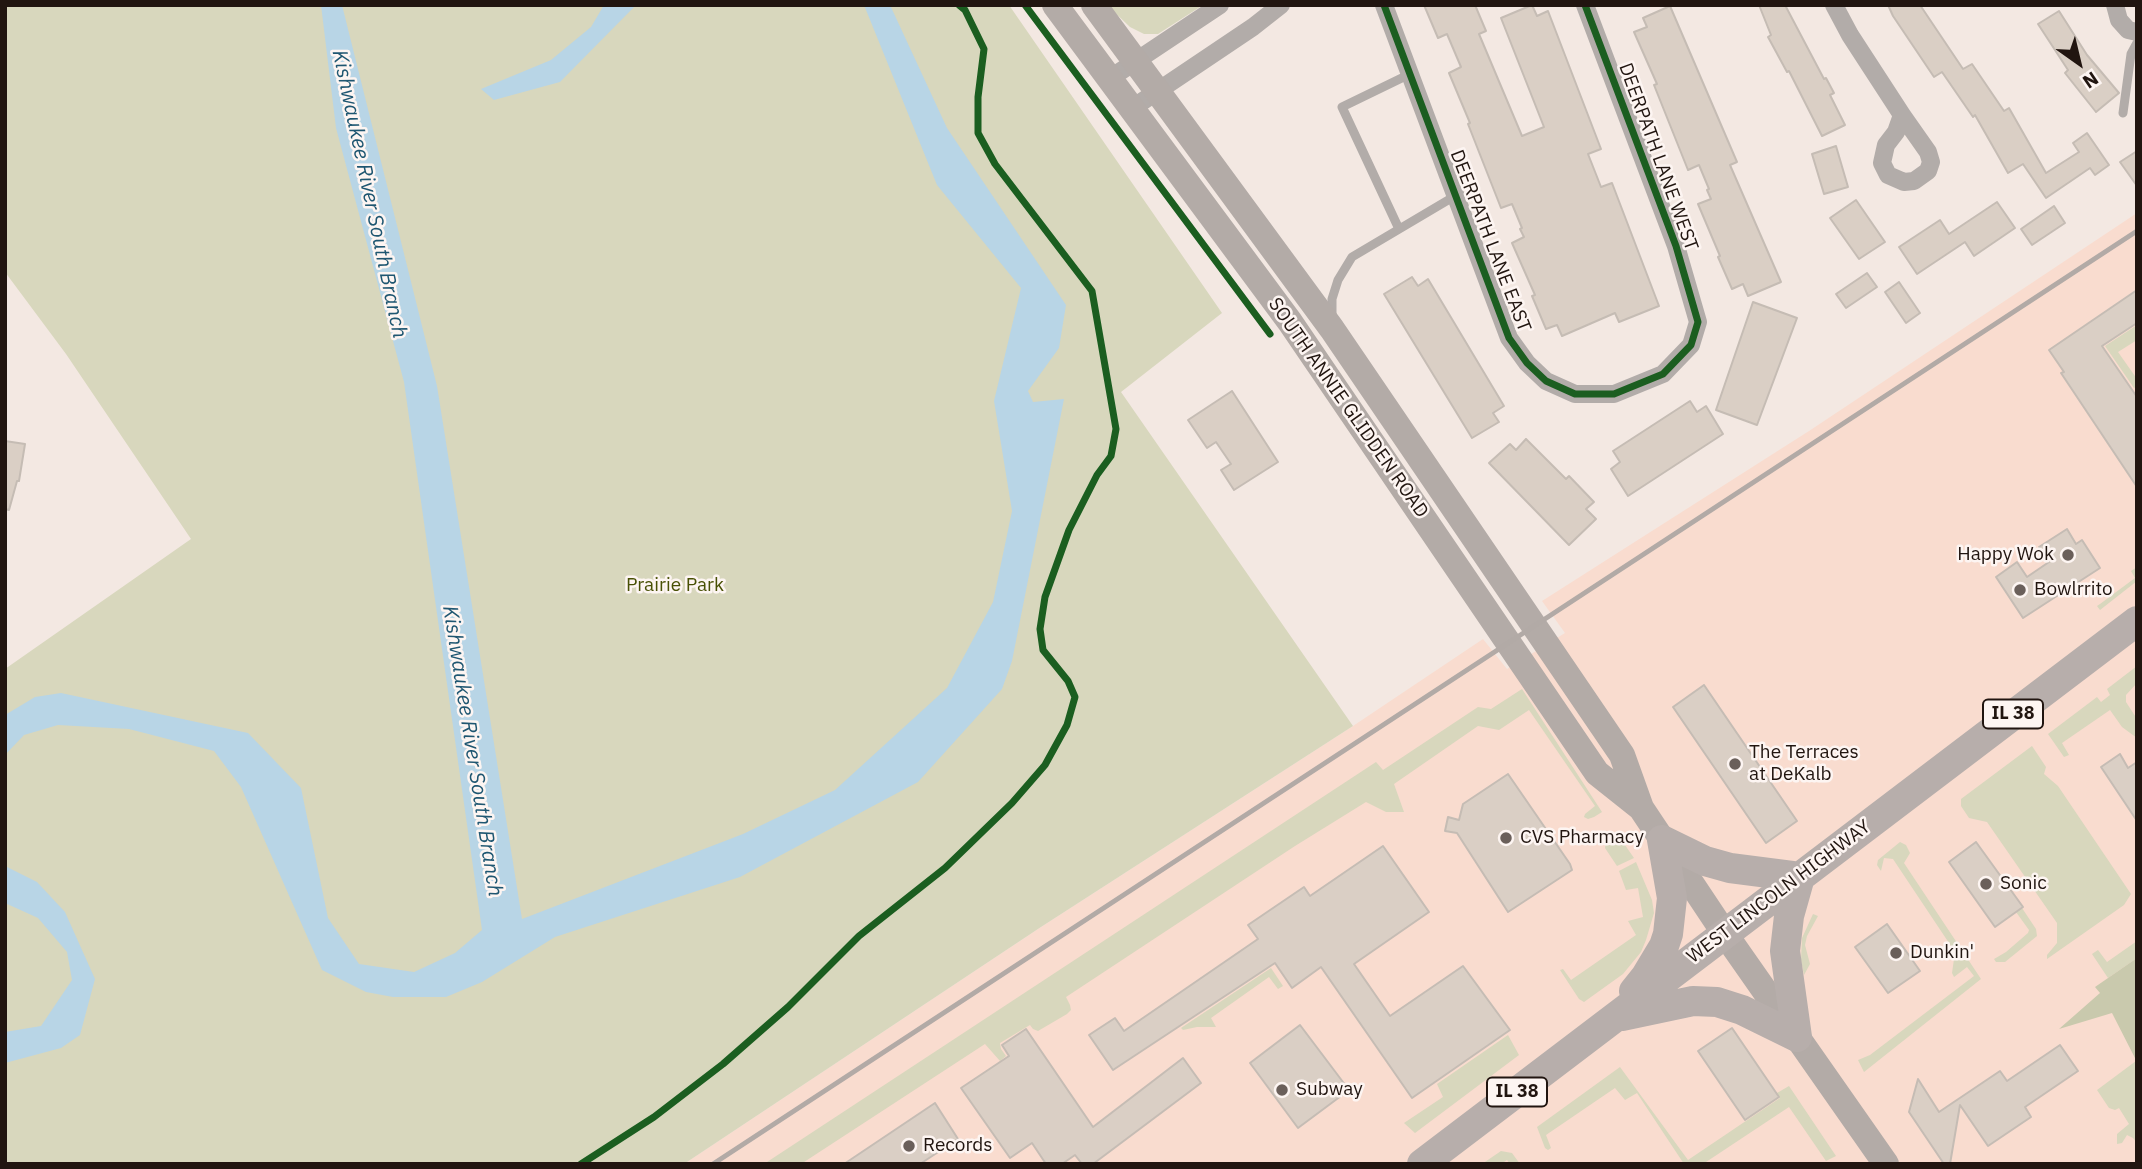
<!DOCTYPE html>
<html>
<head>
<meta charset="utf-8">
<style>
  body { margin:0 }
  #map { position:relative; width:2142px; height:1169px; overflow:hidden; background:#f3e8e2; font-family:"IBM Plex Sans",sans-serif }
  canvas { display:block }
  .frame { position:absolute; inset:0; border:7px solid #211510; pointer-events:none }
  .north { position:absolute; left:2044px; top:28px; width:70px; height:70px; -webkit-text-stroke:5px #fdf5f2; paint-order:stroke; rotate:146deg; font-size:19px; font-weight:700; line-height:28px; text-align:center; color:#211510 }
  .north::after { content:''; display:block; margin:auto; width:24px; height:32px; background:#211510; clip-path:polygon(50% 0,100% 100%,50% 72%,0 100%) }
</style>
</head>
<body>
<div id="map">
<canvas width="2142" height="1169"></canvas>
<div class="frame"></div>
<div class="north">N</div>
</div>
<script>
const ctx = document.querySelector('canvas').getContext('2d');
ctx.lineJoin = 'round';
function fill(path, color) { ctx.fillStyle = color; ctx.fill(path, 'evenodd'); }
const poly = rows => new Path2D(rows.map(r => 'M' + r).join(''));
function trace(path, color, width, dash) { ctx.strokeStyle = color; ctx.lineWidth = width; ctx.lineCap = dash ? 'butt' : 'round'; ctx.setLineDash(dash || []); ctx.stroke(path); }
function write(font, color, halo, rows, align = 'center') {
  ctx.font = font + ' "IBM Plex Sans",sans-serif'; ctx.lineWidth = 5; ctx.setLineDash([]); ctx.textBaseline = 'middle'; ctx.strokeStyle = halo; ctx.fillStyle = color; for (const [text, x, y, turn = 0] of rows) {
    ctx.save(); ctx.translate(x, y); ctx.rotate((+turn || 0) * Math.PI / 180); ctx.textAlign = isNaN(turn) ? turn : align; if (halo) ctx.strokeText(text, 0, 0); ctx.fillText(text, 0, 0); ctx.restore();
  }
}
fill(poly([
  [2137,213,2137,1164,684,1164,1041,927,1353,726,1483,639,1507,669,1565,633,1542,601,1809,431]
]), '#f9dccf');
fill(poly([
  [5,5,1009,5,1222,313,1121,392,1353,726,1041,927,684,1164,5,1164,5,669,191,539,66,354,5,272],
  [1107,5,1203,5,1158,34,1144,34,1130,27],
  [2137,325,2137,340,2118,352,2137,379,2137,386,2134,388,2105,346],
  [2137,567,2137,581,2100,610,2097,606,2100,604,2135,578,2131,571],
  [2137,666,2137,683,2126,695,2126,702,2137,719,2137,738,2122,727,2110,710,2062,743,2069,755,2064,757,2048,734,2097,697,2101,702,2110,695,2107,689],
  [1522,689,1602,812,1594,817,1588,819,1584,817,1585,814,1595,806,1529,710,1499,730,1478,726,1394,784,1404,812,1386,812,1366,802,1295,846,1066,997,1070,1005,1071,1010,1067,1014,1038,1031,1033,1029,1030,1025,1000,1043,1001,1049,1006,1056,1000,1061,985,1044,801,1164,764,1164,1376,762,1383,770,1478,707,1491,709],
  [2032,746,2046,767,2044,774,2058,786,2131,894,2124,905,2047,959,2047,955,2057,943,2057,923,1987,822,1969,818,1961,806,1961,799],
  [1618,835,1634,858,1617,866,1605,848,1606,842],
  [1900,842,1906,845,1910,853,1904,863,1981,979,1864,1072,1858,1060,1870,1055,1974,976,1967,967,1954,977,1952,973,1955,952,1893,859,1884,858,1881,871,1877,865,1878,860],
  [1636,862,1652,900,1654,913,1646,940,1641,952,1623,974,1584,1002,1579,999,1560,970,1563,969,1571,980,1636,935,1628,921,1643,917,1638,888,1626,890,1619,871],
  [2022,908,2036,929,2037,936,2005,962,1996,962,1994,959,2006,952,2028,933,2029,930,2016,912],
  [1813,914,1818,916,1807,936,1805,945,1810,964,1804,975,1801,960,1802,938],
  [2137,941,2137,958,2108,978,2092,954,2098,950,2107,962],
  [1271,968,1283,986,1278,989,1269,977,1211,1018,1216,1027,1197,1027,1183,1030,1181,1028],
  [1508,1035,1519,1055,1415,1133,1404,1123,1443,1097,1437,1084],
  [2136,1061,2137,1143,2133,1138,2127,1135,2122,1143,2117,1144,2117,1134,2129,1124,2119,1108,2115,1110,2109,1108,2097,1090],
  [1620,1067,1688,1160,1780,1098,1777,1093,1789,1086,1836,1156,1826,1161,1789,1107,1703,1164,1684,1164,1637,1093,1625,1100,1615,1088,1546,1135,1551,1148,1548,1150,1545,1148,1537,1127],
  [1501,1151,1512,1153,1520,1164,1510,1164,1507,1160,1501,1164,1482,1164]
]), '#d8d7bd');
fill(poly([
  [2137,958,2137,1062,2112,1013,2059,1029,2100,993,2095,987]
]), '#c9c9ad');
fill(poly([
  [321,5,342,5,437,386,522,919,743,834,835,790,947,688,993,602,1012,511,994,401,1021,288,937,185,864,5,890,5,947,128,1066,305,1059,348,1028,391,1033,402,1064,399,1012,661,1002,689,918,782,740,877,555,937,482,982,446,997,393,997,366,992,322,970,241,787,214,751,129,729,58,725,24,735,5,755,5,715,35,697,61,693,248,733,301,788,328,918,359,964,414,972,455,953,482,930,404,382,336,128],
  [604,5,636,5,560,82,494,100,481,89,551,60,591,27],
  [5,866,37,882,65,912,95,979,80,1035,61,1048,5,1063,5,1032,41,1026,72,980,67,952,38,918,5,903]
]), '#b8d5e6');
const building = poly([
  [1424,5,1475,5,1486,31,1479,34,1522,136,1544,127,1501,18,1532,5,1537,16,1548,11,1601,149,1588,154,1601,187,1612,183,1659,306,1619,322,1615,313,1562,336,1557,325,1546,329,1532,296,1535,295,1512,243,1524,237,1520,229,1522,228,1512,204,1501,208,1468,124,1470,123,1449,73,1461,67,1447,34,1438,38,1424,5],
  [1759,5,1785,5,1824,79,1826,78,1834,93,1830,95,1845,125,1822,136,1789,71,1787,72,1768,37,1771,35,1759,5],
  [1888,5,1920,5,1963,69,1972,64,2004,111,2009,108,2046,173,2079,152,2073,143,2087,133,2109,165,2095,175,2090,168,2046,198,2023,164,2008,173,1975,115,1973,117,1942,72,1934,77,1893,16,1888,5],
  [1670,6,1737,162,1730,165,1781,282,1748,296,1743,284,1732,289,1718,257,1720,256,1698,204,1711,199,1707,190,1709,189,1699,165,1688,170,1654,85,1657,84,1634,32,1647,27,1643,18,1670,6],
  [2059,11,2087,55,2119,93,2096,112,2065,73,2068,70,2038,24,2059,11],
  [1836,146,1848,187,1824,194,1812,154,1836,146],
  [2137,151,2137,186,2120,162,2137,151],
  [1856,200,1885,242,1859,259,1830,218,1856,200],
  [1997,202,2015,228,1974,256,1965,242,1917,274,1899,247,1940,220,1949,234,1997,202],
  [2054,206,2065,223,2032,245,2021,229,2054,206],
  [1867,273,1877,287,1846,308,1836,294,1867,273],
  [1412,277,1418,286,1428,279,1504,406,1493,413,1499,422,1472,438,1384,294,1412,277],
  [1899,282,1920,313,1906,323,1885,292,1899,282],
  [2137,290,2137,323,2102,346,2137,397,2137,487,2061,373,2064,372,2049,350,2137,290],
  [1753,302,1797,318,1757,425,1716,410,1753,302],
  [1232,391,1278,462,1234,490,1221,470,1231,464,1216,442,1207,448,1188,420,1232,391],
  [1690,401,1697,412,1706,406,1723,434,1628,496,1611,469,1620,462,1613,451,1690,401],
  [1526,439,1566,479,1569,476,1594,502,1586,509,1596,519,1569,545,1489,463,1510,444,1516,450,1526,439],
  [5,441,25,444,19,481,17,481,9,510,5,509,5,441],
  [2067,529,2076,544,2082,540,2100,568,2023,618,1996,577,2017,562,2027,577,2049,562,2039,547,2067,529],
  [1704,685,1797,821,1766,843,1673,707,1704,685],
  [2120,754,2128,768,2137,762,2137,821,2101,767,2120,754],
  [1508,774,1570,864,1572,870,1508,912,1457,833,1445,831,1448,817,1459,820,1463,804,1508,774],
  [1976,842,2023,907,1995,927,1949,862,1976,842],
  [1383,846,1429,912,1354,964,1390,1016,1463,966,1510,1030,1412,1098,1321,967,1292,988,1275,963,1113,1070,1089,1035,1115,1018,1124,1031,1258,939,1248,925,1304,887,1310,896,1383,846],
  [1887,924,1920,971,1888,993,1855,947,1887,924],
  [1300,1025,1349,1090,1298,1128,1250,1063,1300,1025],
  [1732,1028,1779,1097,1745,1120,1698,1051,1732,1028],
  [1026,1029,1093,1127,1183,1058,1201,1083,1093,1164,1082,1164,1075,1155,1062,1164,1046,1164,1032,1143,1010,1158,961,1088,1009,1056,1002,1045,1026,1029],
  [2060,1045,2078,1071,2025,1107,2031,1117,1988,1146,1960,1105,1950,1164,1944,1164,1909,1112,1918,1079,1939,1112,2000,1071,2007,1081,2060,1045],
  [935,1103,958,1139,920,1164,844,1164,935,1103]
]);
fill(building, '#dacfc5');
trace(building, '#c5bcb4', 2);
trace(poly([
  [1025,5,1116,127]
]), '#aca6a2', 3.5, [5, 5]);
trace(poly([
  [2123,113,2131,54,2137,43],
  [1399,229,1342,107,1410,74],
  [1332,316,1332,299,1338,280,1352,257,1455,196]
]), '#b2aca9', 9);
trace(poly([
  [1384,5,1509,338,1527,363,1546,381,1575,394,1614,394,1663,374,1691,345,1698,322,1676,246,1585,5],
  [1834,5,1850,35,1902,115],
  [2115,5,2119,20,2128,30,2137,32],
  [1109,79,1220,5],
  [1131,109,1253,27,1281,5],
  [1902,115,1928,152,1931,162,1928,171,1914,181,1904,182,1888,175,1882,163,1886,145,1896,132,1902,115]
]), '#b2aca9', 18);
trace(poly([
  [1055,5,1290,322,1597,773,1641,808],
  [1094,5,1332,329,1622,755,1641,808,1725,934,1886,1164]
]), '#b3aba7', 26);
trace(poly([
  [1662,840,1705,861,1730,868,1800,877],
  [1634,991,1646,976,1664,946,1668,934,1672,898,1662,840],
  [1622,1016,1693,1001,1717,1002,1742,1010,1797,1037],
  [1797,1037,1785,951,1789,916,1800,877],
  [1422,1164,2137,621]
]), '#b7aeab', 30);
trace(poly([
  [713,1164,2137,231]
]), '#b2aaa6', 5);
trace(poly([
  [1025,5,1270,334],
  [1384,5,1509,338,1527,363,1546,381,1575,394,1614,394,1663,374,1691,345,1698,322,1676,246,1585,5],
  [581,1164,654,1117,723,1064,788,1007,859,936,945,868,1012,803,1045,765,1067,725,1075,697,1068,681,1043,650,1040,629,1045,597,1069,530,1097,475,1111,456,1116,429,1092,291,995,164,978,133,978,97,984,49,965,10,959,5]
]), '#1b5e20', 7);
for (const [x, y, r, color] of [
  [2068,555,7,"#6a5f5a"],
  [2020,590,7,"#6a5f5a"],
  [1735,764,7,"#6a5f5a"],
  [1506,838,7,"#6a5f5a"],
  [1986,884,7,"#6a5f5a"],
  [1896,953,7,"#6a5f5a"],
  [1282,1090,7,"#6a5f5a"],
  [909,1146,7,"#6a5f5a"]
]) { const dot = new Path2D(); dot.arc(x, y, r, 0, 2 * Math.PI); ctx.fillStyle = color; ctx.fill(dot); trace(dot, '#fdf5f2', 2.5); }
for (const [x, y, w] of [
  [2013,714,60],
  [1517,1092,60]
]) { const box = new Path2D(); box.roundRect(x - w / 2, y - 14.5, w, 29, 5); ctx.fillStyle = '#fdf5f2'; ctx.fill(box); trace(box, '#211510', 2); }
write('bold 18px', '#211510', null, [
  ["IL 38",2013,714],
  ["IL 38",1517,1092]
]);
write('19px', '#211510', '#fdf5f2', [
  ["DEERPATH LANE WEST",1658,157,70],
  ["DEERPATH LANE EAST",1490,241,69],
  ["SOUTH ANNIE GLIDDEN ROAD",1348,408,55],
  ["WEST LINCOLN HIGHWAY",1779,892,-37]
]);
write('19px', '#211510', '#fdf5f2', [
  ["Happy Wok",2054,555,"right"],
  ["Bowlrrito",2034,590],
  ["The Terraces",1749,753],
  ["at DeKalb",1749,775],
  ["CVS Pharmacy",1520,838],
  ["Sonic",2000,884],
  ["Dunkin'",1910,953],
  ["Subway",1296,1090],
  ["Records",923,1146]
], 'left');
write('19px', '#485005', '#fdf5f2', [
  ["Prairie Park",675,586]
]);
write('italic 21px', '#1e5671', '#fdf5f2', [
  ["Kishwaukee River South Branch",369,194,78],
  ["Kishwaukee River South Branch",472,751,81]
]);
</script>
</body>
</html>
